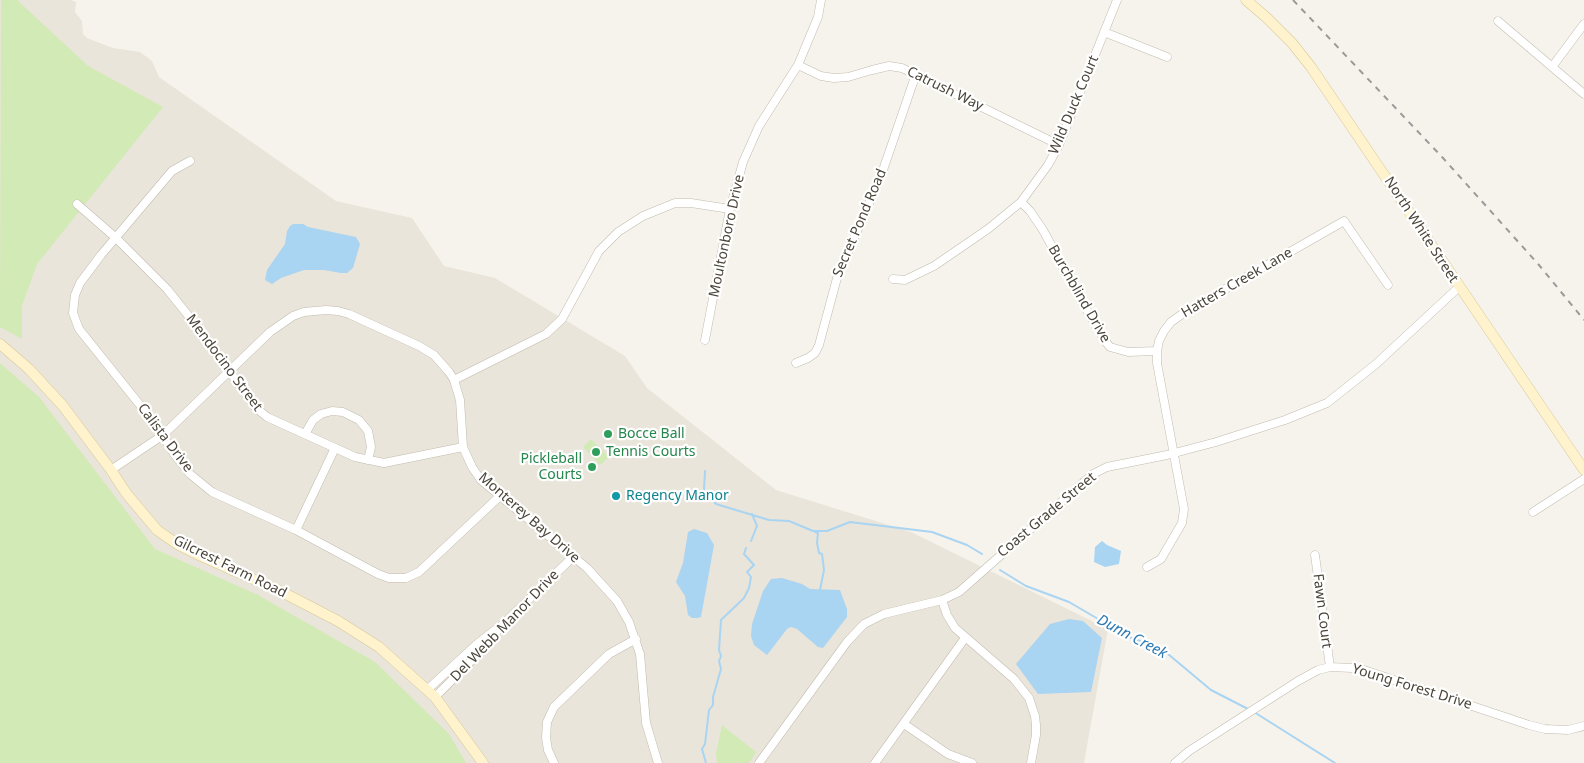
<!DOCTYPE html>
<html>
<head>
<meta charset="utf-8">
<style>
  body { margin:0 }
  canvas { display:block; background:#f6f3ec }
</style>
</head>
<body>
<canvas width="1584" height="763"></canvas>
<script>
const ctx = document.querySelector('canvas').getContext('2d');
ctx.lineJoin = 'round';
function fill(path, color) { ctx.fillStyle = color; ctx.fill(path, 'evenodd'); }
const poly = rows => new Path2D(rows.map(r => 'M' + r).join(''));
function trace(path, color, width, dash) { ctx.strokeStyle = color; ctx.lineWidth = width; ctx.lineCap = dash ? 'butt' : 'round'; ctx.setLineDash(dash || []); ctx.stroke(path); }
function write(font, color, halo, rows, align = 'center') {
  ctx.font = font + ' "Noto Sans",sans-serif'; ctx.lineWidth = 4.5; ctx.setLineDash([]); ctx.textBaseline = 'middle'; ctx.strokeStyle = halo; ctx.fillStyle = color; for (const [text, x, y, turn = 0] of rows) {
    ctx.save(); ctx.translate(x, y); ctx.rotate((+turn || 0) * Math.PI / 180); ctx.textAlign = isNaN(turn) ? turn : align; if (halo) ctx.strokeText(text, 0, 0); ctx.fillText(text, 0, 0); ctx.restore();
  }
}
fill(poly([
  [0,0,71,0,76,2,75,12,82,21,83,34,87,38,113,48,140,52,152,61,159,77,336,201,412,218,444,266,495,278,625,356,647,388,776,490,911,532,1108,629,1084,763,0,763]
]), '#eae5da');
fill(poly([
  [1,0,17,0,88,66,163,107,37,264,22,306,22,339,0,327],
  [0,363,39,397,155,549,258,595,375,662,449,734,466,763,0,763],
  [591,439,609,457,600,465,583,447],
  [722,725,756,752,749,763,717,763,716,753]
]), '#d2eab5');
fill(poly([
  [293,224,303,224,308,227,356,237,360,244,353,268,347,273,341,273,324,270,304,270,281,278,272,284,265,280,267,270,285,244,287,231,290,226],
  [694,529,707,533,714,545,701,617,697,618,692,618,688,615,685,596,676,582,683,563,688,532],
  [1102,541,1107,545,1121,551,1119,564,1105,567,1094,562,1095,547],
  [782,578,802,584,810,589,840,590,847,609,847,617,823,648,818,647,797,629,791,627,787,629,767,655,754,645,751,636,752,624,763,591,771,579],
  [1069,619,1083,621,1102,638,1091,692,1038,694,1016,664,1050,624]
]), '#a9d4f2');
trace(poly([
  [705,471,704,490,716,504,769,520,789,521,813,531,827,531,850,522,932,532,967,545,982,554],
  [815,532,818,533,817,543,819,553,822,554,824,570,820,590],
  [751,541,757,526,752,514],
  [1000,570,1026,586,1069,602,1129,637,1162,649,1211,690,1248,709],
  [1254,712,1335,763],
  [706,763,702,749,705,744,709,710,713,705,713,697,721,669,719,661,721,656,719,650,721,620,744,598,749,588,751,577,747,572,754,565,744,554,746,548]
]), '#a9d4f2', 2);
const street = poly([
  [1498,21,1584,94],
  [1104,32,1167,57],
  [798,65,821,76,834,78,848,77,872,70,889,66,902,68,1059,145],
  [1552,67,1584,24],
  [190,161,172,171,101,255,80,283,75,295,73,313,79,329,156,425,175,455,190,474,212,492,296,530,378,574,389,578,406,578,419,572,501,495],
  [1021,202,1030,211,1043,230,1078,295,1105,341,1110,347,1128,352,1157,351],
  [77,204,116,238,167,289,203,334,255,407,267,417,355,457,384,463,463,447],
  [893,279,905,280,934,266,988,229,1021,202,1048,165,1059,145,1117,0],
  [705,340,730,209,743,162,759,126,798,65,818,17,821,0],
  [796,363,808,358,815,353,819,345,837,278,882,173,916,74],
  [454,380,546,334,562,319,599,251,618,232,643,216,675,203,691,203,730,209],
  [305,434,313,420,321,414,332,411,343,412,359,420,368,431,371,447,368,460],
  [111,470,163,435,270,332,293,316,304,312,326,310,338,311,349,314,419,346,434,355,449,372,454,380,460,400,463,447,472,467,481,480,587,568,617,601,629,622,640,654,646,723,658,763],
  [1533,512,1584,479],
  [296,530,335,448],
  [1315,555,1330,667],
  [1147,567,1161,559,1182,523,1184,509,1157,363,1157,351,1159,341,1164,331,1171,322,1185,312,1344,221,1388,285],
  [942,600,947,615,955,628,1014,679,1029,698,1035,716,1036,725,1036,735,1031,763],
  [427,690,477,644,495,630],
  [435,697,488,644,499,628,574,556],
  [904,724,948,754,972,763],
  [554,763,548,750,546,738,547,722,554,707,609,654,636,639],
  [759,763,847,642,864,624,884,614,942,600,959,592,1093,474,1107,467,1167,455,1216,442,1285,420,1327,403,1376,364,1459,287],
  [875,763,965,638],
  [1175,763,1189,751,1298,681,1318,670,1330,667,1352,668,1364,670,1529,725,1545,729,1568,730,1584,726]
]);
const secondary = poly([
  [1246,0,1267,18,1292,43,1311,67,1584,470],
  [0,344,29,369,63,406,111,470,126,493,157,530,177,544,201,556,282,592,338,621,379,647,435,697,483,763]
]);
trace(street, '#c2bbae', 9);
trace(secondary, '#d6c79b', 11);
trace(street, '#fff', 8);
trace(secondary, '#fff3cd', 10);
trace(poly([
  [1293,0,1443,158,1539,265,1584,320]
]), '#9a9a9a', 2, [6, 6]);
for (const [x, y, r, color] of [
  [608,434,5,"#2e9e5b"],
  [596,452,5,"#2e9e5b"],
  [592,467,5,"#2e9e5b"],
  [616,496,5,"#0f9aa8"]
]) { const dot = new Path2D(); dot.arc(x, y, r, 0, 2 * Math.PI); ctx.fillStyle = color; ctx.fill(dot); trace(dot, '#fff', 2); }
write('14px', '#4b4439', '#fff', [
  ["Catrush Way",945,89,26],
  ["Wild Duck Court",1074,105,-67],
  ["Secret Pond Road",860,223,-67],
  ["North White Street",1421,230,57],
  ["Moultonboro Drive",727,236,-78],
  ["Hatters Creek Lane",1237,283,-30],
  ["Burchblind Drive",1079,294,60],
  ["Mendocino Street",224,363,53],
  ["Calista Drive",165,438,53],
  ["Coast Grade Street",1047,515,-40],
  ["Monterey Bay Drive",529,518,41],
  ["Gilcrest Farm Road",230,567,26],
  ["Fawn Court",1322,611,83],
  ["Del Webb Manor Drive",505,626,-46],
  ["Young Forest Drive",1412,687,17]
]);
write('14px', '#27864d', '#fff', [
  ["Bocce Ball",618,434],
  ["Tennis Courts",606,452],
  ["Pickleball",582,459,"right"],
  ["Courts",582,475,"right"]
], 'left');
write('14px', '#0d838f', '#fff', [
  ["Regency Manor",626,496]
], 'left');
write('italic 15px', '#2e7ab2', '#fff', [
  ["Dunn Creek",1132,637,28]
]);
</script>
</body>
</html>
